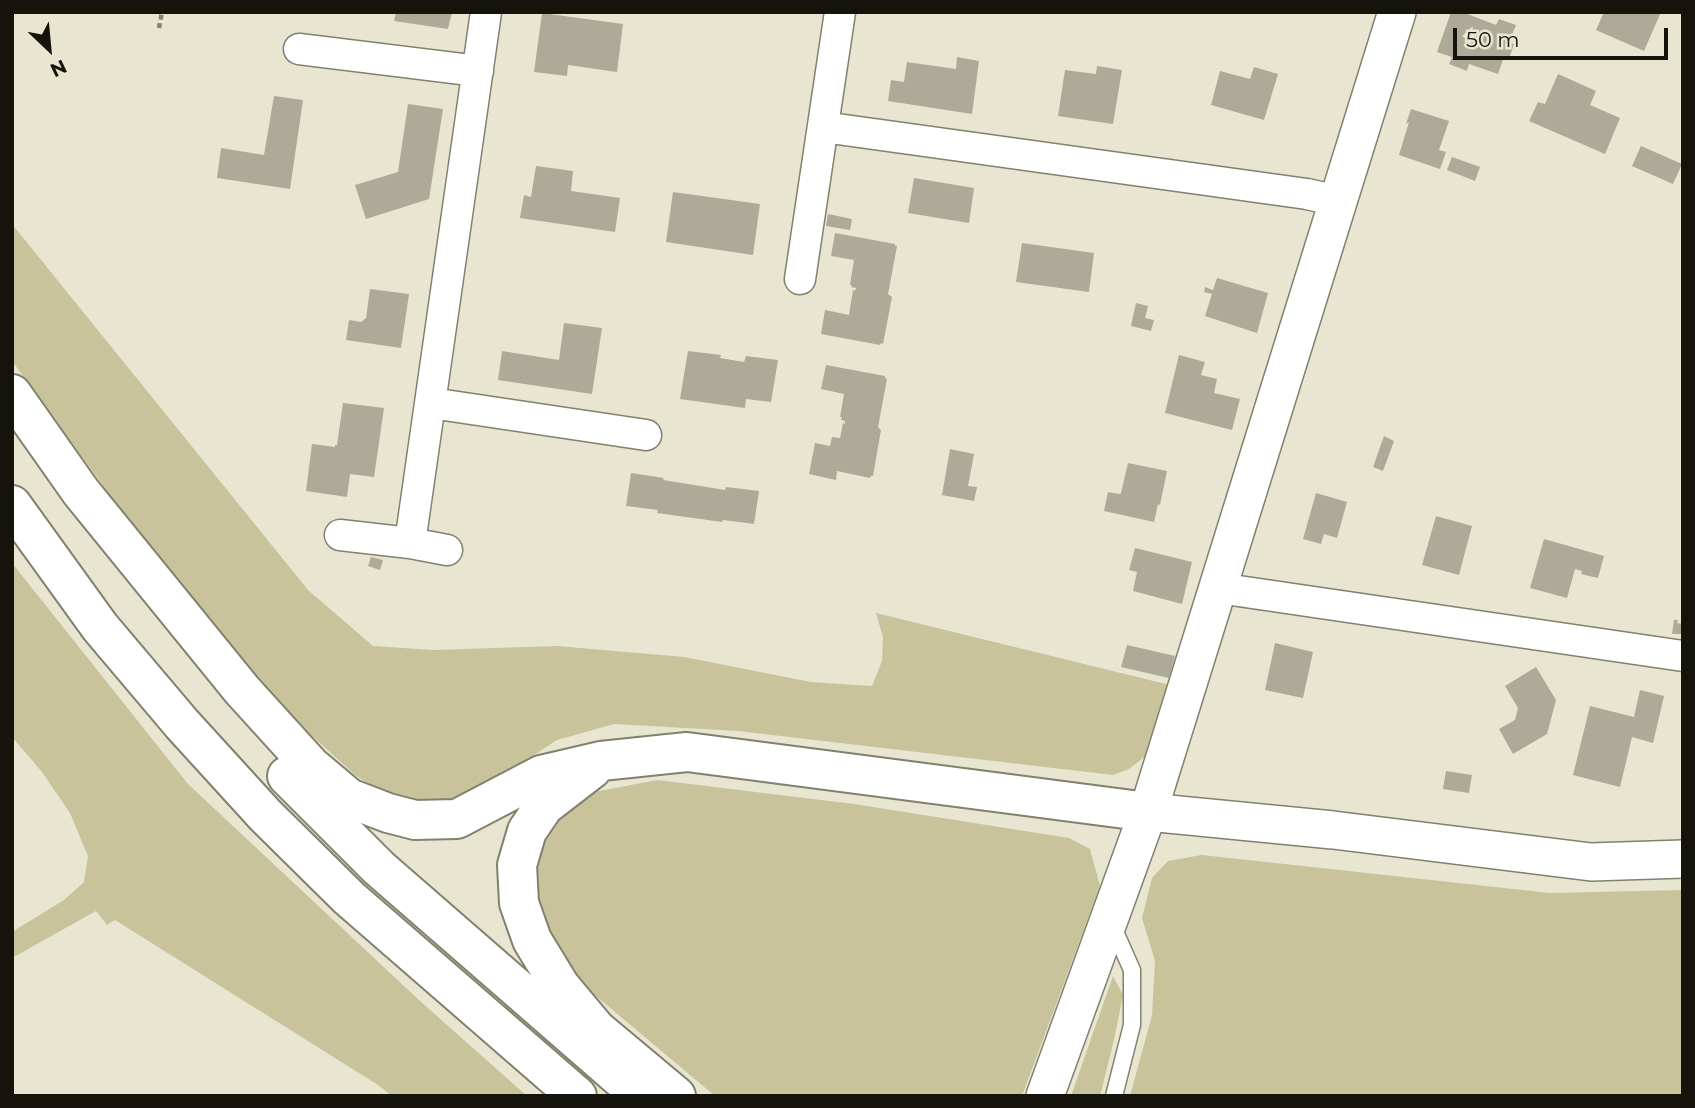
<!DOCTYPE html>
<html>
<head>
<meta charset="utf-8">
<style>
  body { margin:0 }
  #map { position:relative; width:1695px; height:1108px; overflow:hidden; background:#e8e5d1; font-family:Montserrat,sans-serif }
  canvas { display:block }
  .frame { position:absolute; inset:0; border:14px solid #14130c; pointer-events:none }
  .north { position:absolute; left:14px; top:14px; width:70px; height:70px; -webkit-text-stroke:5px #e8e5d1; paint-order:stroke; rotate:154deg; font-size:19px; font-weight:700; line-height:28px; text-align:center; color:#14130c }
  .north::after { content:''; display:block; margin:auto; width:24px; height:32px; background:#14130c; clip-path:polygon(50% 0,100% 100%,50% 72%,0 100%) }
  .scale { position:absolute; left:1453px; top:28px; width:215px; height:32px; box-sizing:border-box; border:4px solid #14130c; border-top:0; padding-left:9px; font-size:21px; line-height:24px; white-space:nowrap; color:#14130c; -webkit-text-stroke:5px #e8e5d1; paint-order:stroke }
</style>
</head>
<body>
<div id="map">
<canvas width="1695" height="1108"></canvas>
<div class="frame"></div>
<div class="north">N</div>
<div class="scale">50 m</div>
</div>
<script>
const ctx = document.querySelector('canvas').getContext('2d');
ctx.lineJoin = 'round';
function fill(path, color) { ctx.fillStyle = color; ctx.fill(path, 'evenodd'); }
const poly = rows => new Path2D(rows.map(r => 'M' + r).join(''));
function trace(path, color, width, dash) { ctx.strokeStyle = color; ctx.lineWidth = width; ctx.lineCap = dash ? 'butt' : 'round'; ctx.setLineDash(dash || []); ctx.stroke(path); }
fill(poly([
  [12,224,308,590,373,646,433,650,557,646,684,657,811,682,872,686,882,661,883,637,876,613,1174,686,1151,752,1129,769,1113,775,738,731,614,724,557,740,525,761,473,790,434,805,400,804,355,775,288,714,165,570,12,361],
  [12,563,188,784,420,1001,527,1096,392,1096,378,1085,115,920,107,925,96,911,12,958,12,932,64,900,84,882,88,856,70,813,42,772,12,737],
  [657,780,854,804,1069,838,1090,849,1100,886,1022,1096,715,1096,565,970,538,929,528,865,550,826,589,793],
  [1202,855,1550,893,1683,890,1683,1096,1130,1096,1152,1015,1155,961,1142,918,1152,878,1168,861],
  [1113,976,1123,995,1114,1040,1100,1096,1071,1096]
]), '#c9c39c');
fill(poly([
  [396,12,452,12,448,29,394,21],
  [1451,12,1462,12,1496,25,1499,19,1516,25,1509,42,1514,44,1509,59,1504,57,1498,74,1469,64,1467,71,1449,64,1452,57,1437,52],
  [1604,12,1661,12,1644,51,1596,30],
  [542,13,623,24,617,72,568,65,567,76,534,72],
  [957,57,979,61,972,114,888,101,891,80,904,82,907,62,956,69],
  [1097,66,1122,70,1113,124,1058,116,1065,70,1096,74],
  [1254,67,1278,74,1264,120,1211,105,1220,71,1250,79],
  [1558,74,1596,91,1590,105,1620,118,1605,154,1529,121,1538,102,1545,104],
  [274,96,303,100,290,189,217,178,221,148,264,155],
  [408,104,443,109,429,199,366,219,355,185,398,172],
  [1411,109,1449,121,1439,150,1446,152,1440,169,1399,155,1409,122,1406,124],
  [1641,146,1682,164,1673,184,1632,166],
  [1452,157,1480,167,1475,181,1447,170],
  [536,166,573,171,571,191,620,198,615,232,520,218,524,195,531,197],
  [914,178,974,188,969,223,908,213],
  [673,192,760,204,753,255,666,242],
  [828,214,852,219,850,230,826,226],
  [835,233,895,244,895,246,897,246,888,294,892,297,883,344,881,343,880,345,821,334,825,310,849,315,853,290,855,291,856,288,851,287,852,285,850,285,854,260,831,256],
  [1022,243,1094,253,1089,292,1016,282],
  [1217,278,1268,293,1257,333,1205,316,1212,294,1204,292,1205,287,1213,290],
  [370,289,409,294,401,348,346,340,349,320,361,322,366,318],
  [1136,303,1148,306,1145,318,1154,320,1151,331,1131,326],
  [564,323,602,328,592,394,498,380,502,351,559,360],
  [688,351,721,355,720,358,744,362,746,356,778,360,771,402,746,399,745,408,680,399],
  [1179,355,1205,362,1201,375,1217,379,1214,393,1240,399,1232,430,1165,413],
  [826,365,885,376,885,378,887,379,878,427,881,430,873,476,871,476,870,478,837,471,836,480,809,474,815,443,830,446,832,437,840,438,843,423,845,424,845,421,841,420,842,417,840,417,844,394,821,389],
  [343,403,384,408,374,477,350,474,347,497,306,491,312,444,335,447,335,445,337,445],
  [1384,436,1394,441,1383,471,1373,467],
  [950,449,974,454,968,486,977,487,974,501,942,495],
  [1128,463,1167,471,1160,505,1158,504,1154,522,1104,511,1108,492,1119,494,1121,493],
  [631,473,664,478,663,480,725,490,726,487,759,491,754,524,723,520,722,522,657,513,658,510,626,506],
  [1316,493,1347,502,1337,538,1324,534,1321,544,1303,539],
  [1436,516,1472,526,1459,575,1422,565],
  [1544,539,1604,556,1598,578,1581,574,1582,571,1575,569,1567,598,1530,588],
  [1135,548,1192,562,1182,604,1133,591,1137,572,1129,570],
  [371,557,383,560,380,570,368,566],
  [1674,620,1678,620,1677,623,1683,624,1683,634,1672,634],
  [1275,643,1313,652,1303,698,1265,690],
  [1127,645,1175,656,1169,678,1121,667],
  [1536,667,1556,700,1547,734,1513,754,1499,729,1515,720,1518,708,1505,686],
  [1640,690,1664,696,1653,743,1632,737,1620,787,1573,775,1590,706,1634,717],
  [1446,771,1472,775,1469,793,1443,789]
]), '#adaa97');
const service = poly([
  [1112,925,1132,970,1132,1025,1114,1096]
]);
const minor = poly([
  [299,49,478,71],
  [823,127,1307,194,1338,201],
  [800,279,840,12],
  [431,403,646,435],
  [340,535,410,543,447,550],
  [410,543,486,12],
  [1218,588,1683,656]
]);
const tertiary = poly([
  [1148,812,1333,830,1591,862,1683,859],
  [1045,1096,1148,812,1397,12]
]);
const trunk = poly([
  [12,394,81,492,242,690,311,766,349,798,388,813,415,820,457,819,541,775,601,761,687,752,1148,812],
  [12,505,100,627,182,724,265,815,349,898,577,1096],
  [592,769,544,806,527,831,517,865,519,903,532,940,560,986,596,1029,676,1096],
  [287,776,379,868,641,1096]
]);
trace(service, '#83806e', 19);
trace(minor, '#83806e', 33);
trace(tertiary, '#83806e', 40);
trace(trunk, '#83806e', 42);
trace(poly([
  [159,28,162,12]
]), '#878476', 4.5, [5, 3.5]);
trace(service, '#fff', 16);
trace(minor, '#fff', 30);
trace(tertiary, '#fff', 37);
trace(trunk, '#fff', 38);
</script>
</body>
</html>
